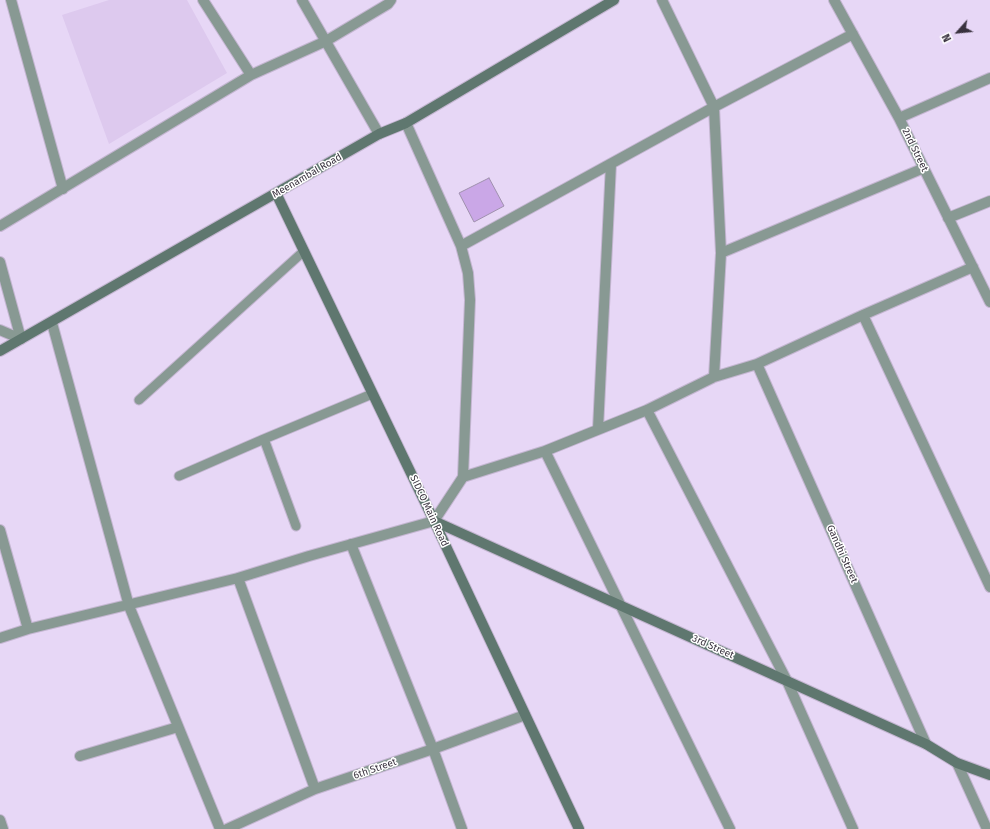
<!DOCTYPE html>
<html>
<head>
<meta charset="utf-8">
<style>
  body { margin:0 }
  #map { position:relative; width:990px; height:829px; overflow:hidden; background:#e7d7f6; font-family:"Fira Sans",sans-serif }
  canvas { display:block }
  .north { position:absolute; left:938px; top:12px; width:40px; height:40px; -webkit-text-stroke:3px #fff; paint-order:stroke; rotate:243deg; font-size:11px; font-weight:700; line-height:16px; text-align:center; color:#39323e }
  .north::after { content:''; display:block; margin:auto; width:14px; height:18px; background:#39323e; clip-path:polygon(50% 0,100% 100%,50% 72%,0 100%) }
</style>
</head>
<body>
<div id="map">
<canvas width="990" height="829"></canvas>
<div class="north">N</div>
</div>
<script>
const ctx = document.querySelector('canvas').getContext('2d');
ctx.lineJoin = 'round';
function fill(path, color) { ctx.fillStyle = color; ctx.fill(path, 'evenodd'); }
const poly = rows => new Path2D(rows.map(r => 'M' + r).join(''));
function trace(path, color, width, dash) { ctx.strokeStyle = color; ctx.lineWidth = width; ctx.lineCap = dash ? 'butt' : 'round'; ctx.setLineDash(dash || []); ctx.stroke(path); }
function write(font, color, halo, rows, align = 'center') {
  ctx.font = font + ' "Fira Sans",sans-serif'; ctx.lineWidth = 3; ctx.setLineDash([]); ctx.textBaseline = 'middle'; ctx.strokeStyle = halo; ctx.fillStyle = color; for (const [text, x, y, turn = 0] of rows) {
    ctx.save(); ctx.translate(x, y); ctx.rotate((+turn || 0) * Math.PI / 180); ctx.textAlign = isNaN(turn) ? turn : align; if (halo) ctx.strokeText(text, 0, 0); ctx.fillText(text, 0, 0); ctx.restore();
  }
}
fill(poly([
  [109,0,187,0,227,73,109,144,62,15]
]), '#ddc9ee');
const building = poly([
  [489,178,504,206,474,222,459,193,489,178]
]);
fill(building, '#caa7e7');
trace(building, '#9f90ad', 1);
const lane = poly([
  [139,400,304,251],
  [179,476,264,439],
  [296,526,264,439,372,394]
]);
const street = poly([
  [11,0,63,189],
  [203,0,251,75],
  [302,0,379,134],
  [662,0,714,107,721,253,714,377],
  [834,0,899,118,990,302],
  [899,118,990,78],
  [948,218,990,201],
  [0,226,251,75,326,41,388,4,391,0],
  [461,246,714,107,853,34],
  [721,253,924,168],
  [0,262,21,339],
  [863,315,990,587],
  [52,323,129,606,220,829],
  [0,330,21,339],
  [757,364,926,744],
  [647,410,787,681,853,829],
  [598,429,611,164],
  [545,451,730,829],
  [463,477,545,451,647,410,714,377,757,364,863,315,973,267],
  [0,530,28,629],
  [351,544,433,749,462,829],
  [238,578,315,789],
  [0,638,28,629,238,578,309,556,434,521,463,477,470,300,468,273,461,246,406,123],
  [80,756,178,727],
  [957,763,987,829],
  [0,820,3,829],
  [227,829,315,789,433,749,525,715]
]);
const secondary = poly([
  [276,193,434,521,579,829],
  [0,351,379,134,406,123,614,0],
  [434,521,926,744,957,763,990,775]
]);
trace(lane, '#c4b6d1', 11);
trace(street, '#c4b6d1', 12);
trace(secondary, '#c4b6d1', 12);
trace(lane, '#889993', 9);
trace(street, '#889993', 10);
trace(secondary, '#5f776f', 10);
write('10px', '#39323e', '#fff', [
  ["2nd Street",915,150,64],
  ["Meenambal Road",307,176,-30],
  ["SIDCO Main Road",429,511,65],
  ["Gandhi Street",842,554,66],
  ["3rd Street",713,647,24],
  ["6th Street",375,769,-19]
]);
</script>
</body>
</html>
